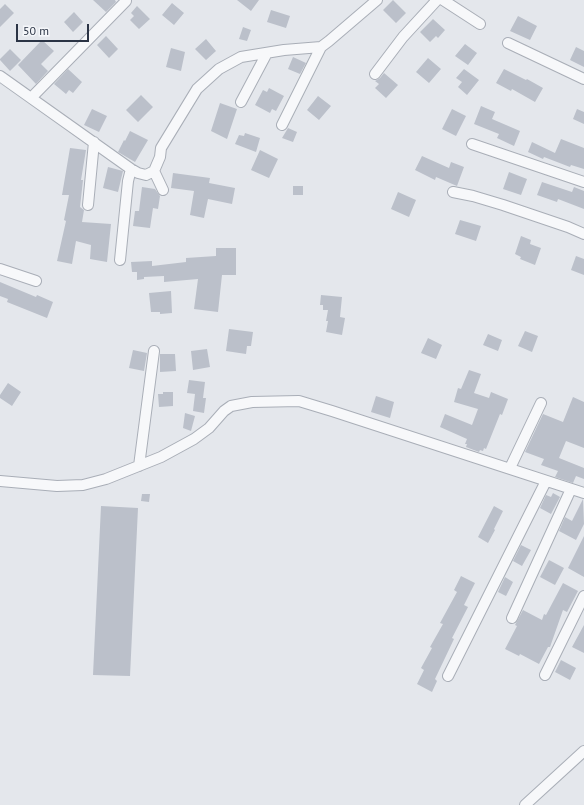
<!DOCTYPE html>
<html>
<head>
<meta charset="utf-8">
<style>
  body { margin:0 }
  #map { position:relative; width:584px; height:805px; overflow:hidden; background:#e4e7ec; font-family:"PT Sans",sans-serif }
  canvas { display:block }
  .scale { position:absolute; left:16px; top:24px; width:73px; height:18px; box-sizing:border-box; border:2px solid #2b3445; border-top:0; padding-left:5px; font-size:12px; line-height:14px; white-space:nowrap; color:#2b3445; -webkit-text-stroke:3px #f4f6f9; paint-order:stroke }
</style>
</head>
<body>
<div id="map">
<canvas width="584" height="805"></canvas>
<div class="scale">50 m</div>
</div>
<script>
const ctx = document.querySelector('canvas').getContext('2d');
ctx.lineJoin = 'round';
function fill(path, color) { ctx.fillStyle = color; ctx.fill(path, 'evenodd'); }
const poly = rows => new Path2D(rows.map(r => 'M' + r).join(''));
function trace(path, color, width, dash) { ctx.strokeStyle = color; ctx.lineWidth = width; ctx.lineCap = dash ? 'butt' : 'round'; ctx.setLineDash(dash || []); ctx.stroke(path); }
fill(poly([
  [93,0,115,0,116,2,106,12],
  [237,0,259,0,251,11],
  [393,0,406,13,396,23,383,10],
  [172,3,184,13,174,25,162,15],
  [5,4,14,13,0,27,0,9],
  [137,6,150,19,139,29,130,20,134,16,131,13],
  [271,10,290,16,286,28,267,22],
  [74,12,83,22,73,32,64,22],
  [518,16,537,26,530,40,510,31],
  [433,19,445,30,438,38,436,36,430,42,420,32],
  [243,27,251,30,247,41,239,39],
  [106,36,118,49,109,58,97,45],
  [206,39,216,51,206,60,195,49],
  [42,40,54,51,41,64,48,71,36,84,18,65],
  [465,44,477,53,468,65,455,56],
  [576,47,584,51,584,67,570,60],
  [171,48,185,52,181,71,166,67],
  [10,49,21,60,10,71,0,60,0,59],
  [293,57,306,63,300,74,288,69],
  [428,58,441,69,429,83,416,72],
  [68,69,82,82,73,93,69,90,66,94,54,84],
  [464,69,479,80,467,95,458,87,462,82,456,78],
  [504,69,526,80,527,79,543,88,535,102,512,89,511,91,496,83],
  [384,73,398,85,386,98,375,88,379,84,375,81,380,78],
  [269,88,284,96,276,111,272,109,270,113,255,105,263,90,267,92],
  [141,95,153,107,138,122,126,110],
  [318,96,331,106,319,120,307,110],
  [220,103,237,109,227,139,211,131],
  [481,106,495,112,492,119,520,131,514,146,497,138,499,134,474,124],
  [92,109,107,116,99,132,84,125],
  [452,109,466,116,456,136,442,129],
  [577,109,584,112,584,124,573,119],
  [288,128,297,132,293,142,282,138],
  [130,131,148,140,135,162,118,152,124,140,125,141],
  [245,133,260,138,256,152,235,144,239,135,244,136],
  [561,139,584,148,584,169,571,165,570,167,544,157,543,159,528,152,532,142,555,153],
  [70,148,86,150,81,180,83,180,80,207,84,210,82,222,111,224,107,262,90,259,91,245,76,241,72,264,57,261,66,221,64,220,69,195,62,195],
  [260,150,278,159,269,178,251,170],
  [422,156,449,168,451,162,464,167,457,186,436,177,435,180,415,170],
  [108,167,123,171,118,192,103,188],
  [509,172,527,179,521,195,503,189],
  [173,173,210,178,209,183,235,188,232,204,208,199,204,218,190,215,194,191,171,188],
  [542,182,572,192,574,187,584,191,584,209,558,199,557,202,537,195],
  [293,186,303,186,303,195,293,195],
  [142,187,155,189,160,196,158,209,153,208,150,228,133,226,135,211,139,211],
  [398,192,416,200,409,217,391,209],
  [460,220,481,226,476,241,455,234],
  [521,236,531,240,530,244,541,248,535,265,520,259,521,257,515,254],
  [216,248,236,248,236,275,222,275,218,312,194,309,198,279,164,282,164,276,144,277,144,279,137,280,137,272,132,272,131,262,152,261,152,266,186,262,186,258,216,256],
  [576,256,584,259,584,275,571,270],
  [0,282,36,297,37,295,53,302,47,318,7,302,8,299,0,296],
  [171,291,172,313,160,314,160,312,151,312,149,293],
  [321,295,342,297,340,317,345,318,342,335,326,332,328,321,326,321,328,310,323,310,323,305,320,305],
  [229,329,253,332,251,346,247,346,246,354,226,351],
  [525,331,538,336,532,352,518,346],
  [488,334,502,340,498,351,483,345],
  [428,338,442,345,436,359,421,353],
  [207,349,210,367,193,370,191,351],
  [133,350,147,353,144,371,129,368],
  [160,354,175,354,176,371,160,372],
  [469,370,481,374,474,393,489,398,491,392,508,399,502,415,500,414,486,449,484,448,483,451,480,450,479,452,466,447,467,444,465,444,467,439,440,427,445,414,472,425,478,409,454,402,458,388,461,389],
  [189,380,205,382,203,398,206,398,204,413,193,411,195,394,187,393],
  [8,383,21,392,12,406,0,398,0,395],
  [163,392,173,392,173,406,159,407,158,394,163,394],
  [376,396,394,402,390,418,371,412],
  [573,397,584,402,584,448,566,441,559,458,584,468,584,479,576,476,573,483,555,477,558,471,541,465,544,459,525,452,543,414,563,422],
  [185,413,195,416,191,431,183,428],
  [553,493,560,497,551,514,540,508,546,495,551,497],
  [142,494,150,494,149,502,141,501],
  [583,499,584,524,576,540,559,531,565,517,572,521],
  [101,506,138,508,130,676,93,675],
  [494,506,503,511,494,529,495,530,488,543,478,537],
  [584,536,584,577,568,568],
  [521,545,531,550,522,566,513,561],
  [549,560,564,568,555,585,540,577],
  [461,576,475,583,464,605,468,607,452,638,454,639,435,679,437,681,432,692,417,684,424,670,421,668,432,648,430,647,443,624,440,623,457,592,454,590],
  [505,577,513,582,506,596,498,592],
  [563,583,578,591,567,612,563,610,550,647,548,647,539,664,520,654,519,656,505,649,517,626,515,625,523,610,542,620,544,614,546,615],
  [584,625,584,653,572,647],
  [561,660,576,668,570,680,555,672]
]), '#bbc0ca');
const street = poly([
  [443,0,480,24],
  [508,43,584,79],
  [375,74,403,37,437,0],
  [0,76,131,169,138,173,146,175,154,171,160,157,161,148,197,89,219,69,241,57,284,50,321,47,329,41,377,0],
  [31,98,126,1],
  [241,102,267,53],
  [282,125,321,47],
  [472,144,584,182],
  [154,171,163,190],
  [453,192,473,196,503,205,568,227,584,234],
  [88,205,94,142],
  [120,260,128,181,131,169],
  [0,269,36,281],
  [139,466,154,351],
  [510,468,541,403],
  [0,481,57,486,83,485,106,479,161,457,194,439,209,428,224,411,231,406,252,402,299,401,332,411,584,493],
  [512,618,571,489],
  [545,675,584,596],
  [448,676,546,481],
  [525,805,584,751]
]);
trace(street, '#a9aeb7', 12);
trace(street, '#f7f8fa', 10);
</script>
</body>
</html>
